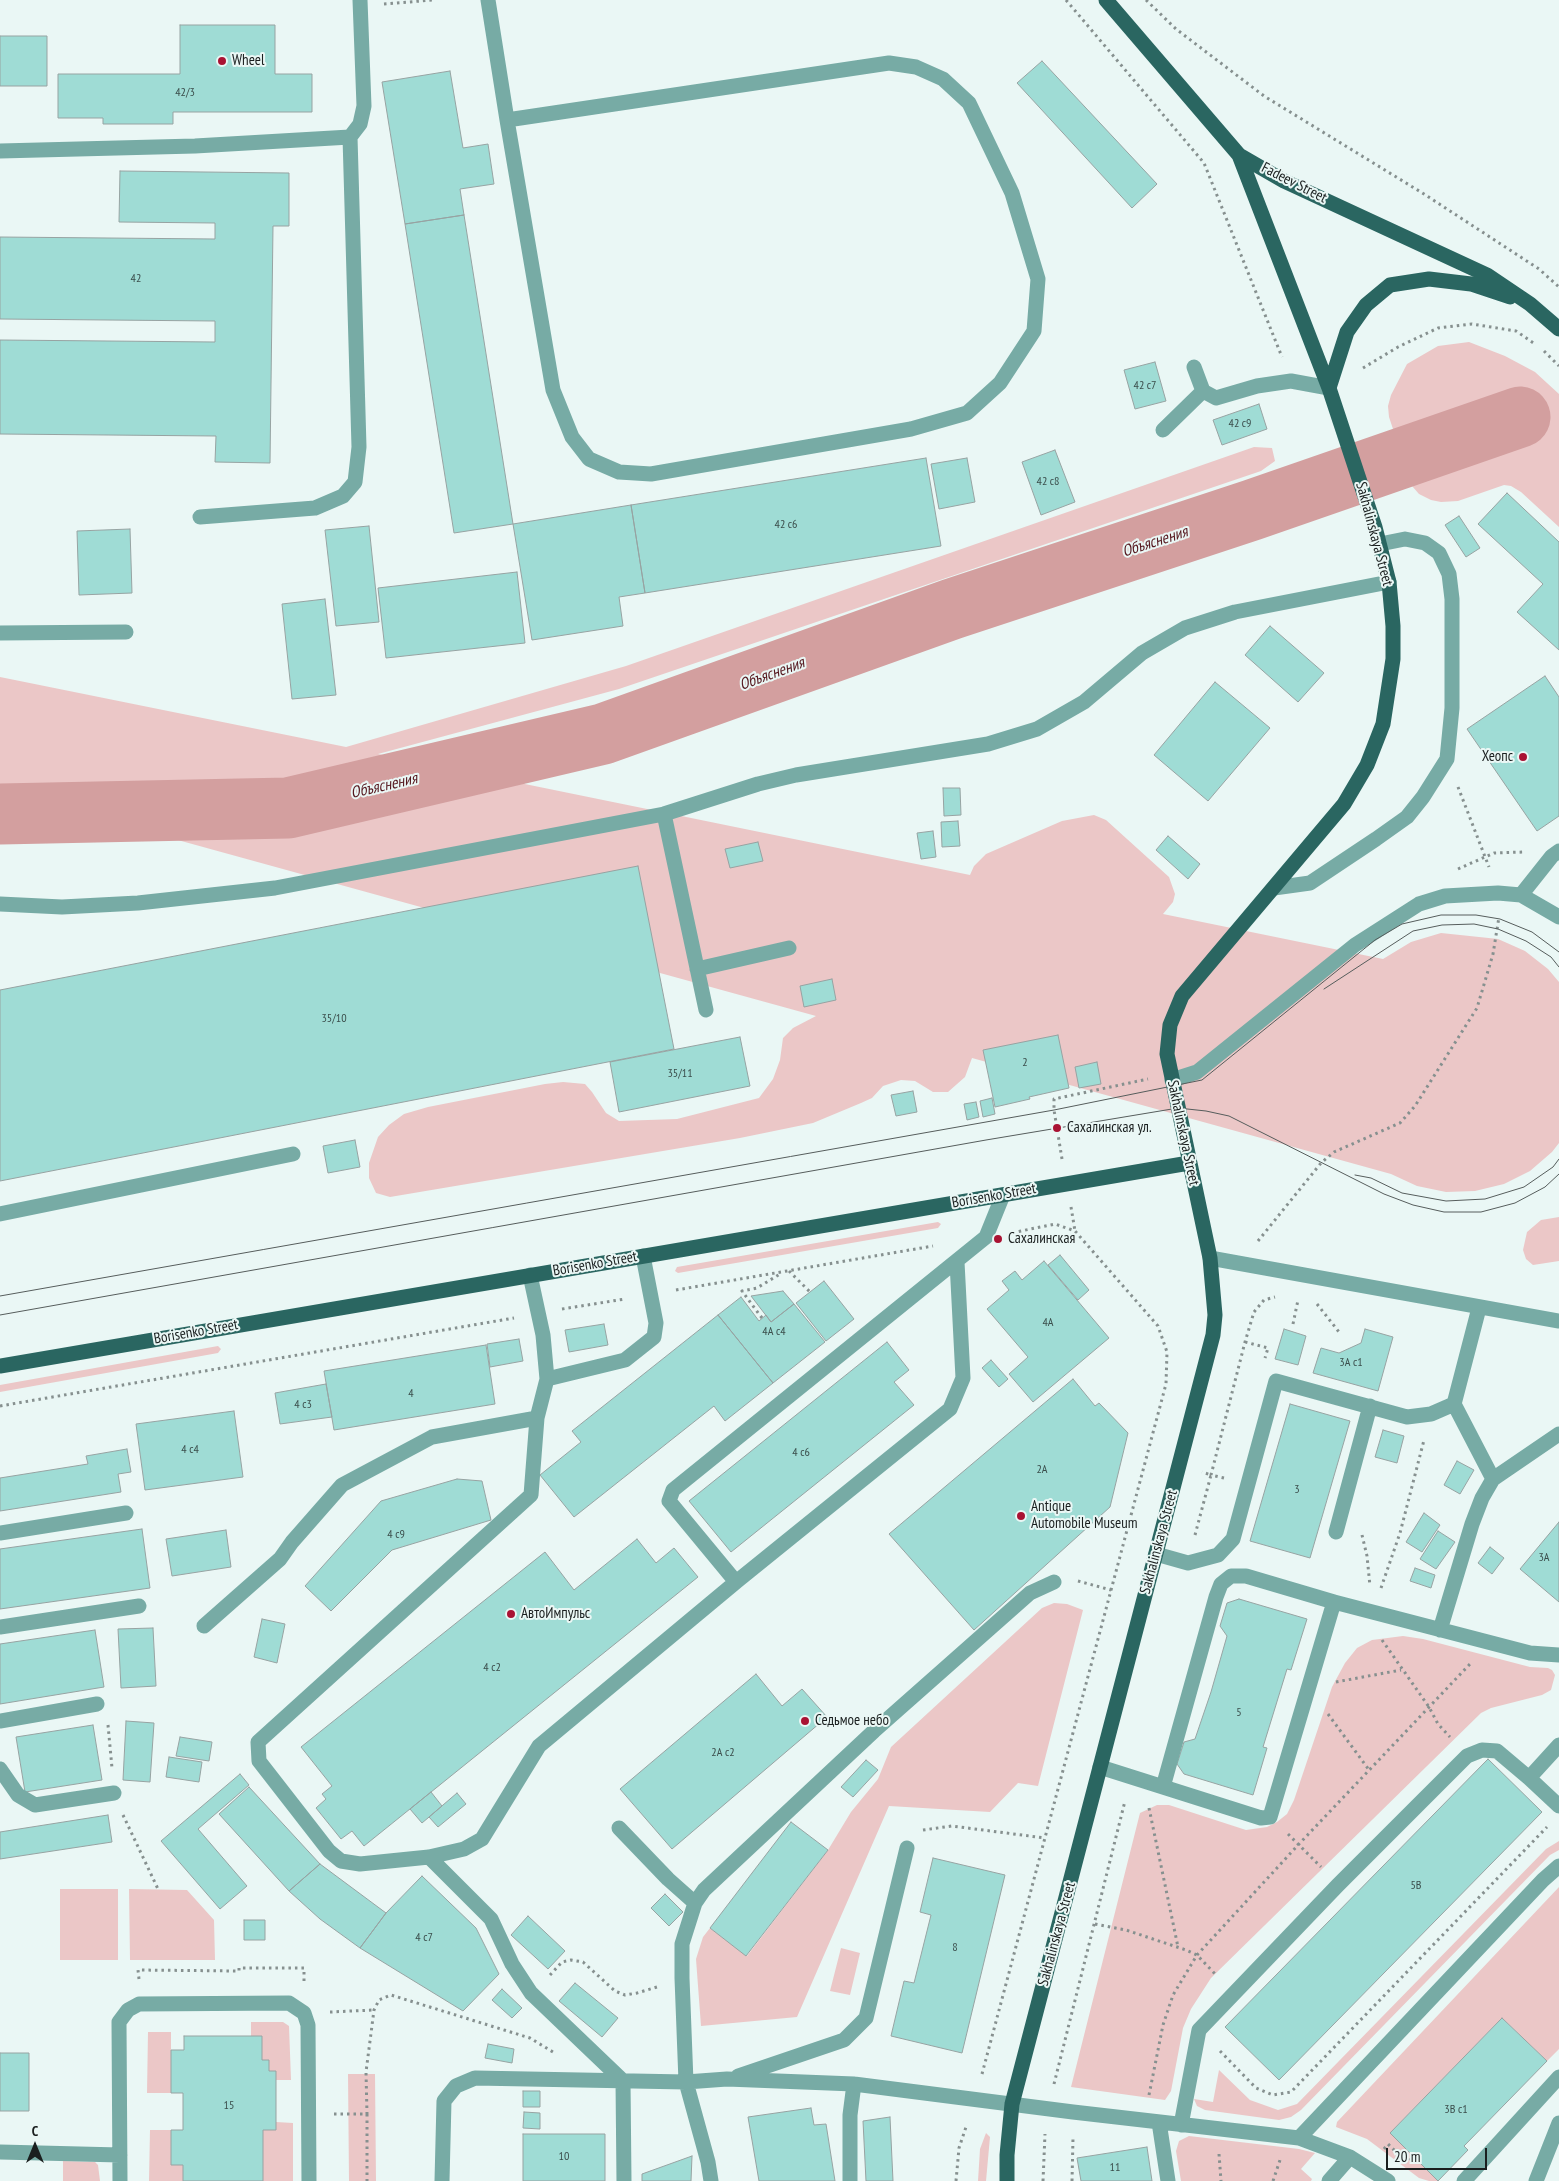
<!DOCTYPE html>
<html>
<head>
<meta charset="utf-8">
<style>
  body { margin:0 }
  #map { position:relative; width:1559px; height:2181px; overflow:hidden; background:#eaf7f5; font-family:"PT Sans Narrow",sans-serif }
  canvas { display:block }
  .north { position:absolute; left:10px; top:2121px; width:50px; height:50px; -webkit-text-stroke:4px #eaf7f5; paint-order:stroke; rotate:0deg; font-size:14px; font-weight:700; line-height:20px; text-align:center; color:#1a1f1f }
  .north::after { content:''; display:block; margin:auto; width:18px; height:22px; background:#1a1f1f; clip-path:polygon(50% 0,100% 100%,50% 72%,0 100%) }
  .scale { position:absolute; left:1386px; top:2148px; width:101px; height:22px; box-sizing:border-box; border:2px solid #1a1f1f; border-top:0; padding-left:6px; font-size:15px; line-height:18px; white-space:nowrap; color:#1a1f1f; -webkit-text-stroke:4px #eaf7f5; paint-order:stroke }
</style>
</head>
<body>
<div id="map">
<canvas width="1559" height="2181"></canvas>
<div class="north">С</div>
<div class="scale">20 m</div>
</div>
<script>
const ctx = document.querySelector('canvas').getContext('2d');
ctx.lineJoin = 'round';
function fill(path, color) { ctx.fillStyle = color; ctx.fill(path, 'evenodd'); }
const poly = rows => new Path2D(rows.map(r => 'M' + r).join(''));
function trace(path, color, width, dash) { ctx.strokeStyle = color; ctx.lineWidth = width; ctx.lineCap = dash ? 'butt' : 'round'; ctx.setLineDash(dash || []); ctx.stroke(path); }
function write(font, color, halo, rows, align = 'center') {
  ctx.font = font + ' "PT Sans Narrow",sans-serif'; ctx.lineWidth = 4; ctx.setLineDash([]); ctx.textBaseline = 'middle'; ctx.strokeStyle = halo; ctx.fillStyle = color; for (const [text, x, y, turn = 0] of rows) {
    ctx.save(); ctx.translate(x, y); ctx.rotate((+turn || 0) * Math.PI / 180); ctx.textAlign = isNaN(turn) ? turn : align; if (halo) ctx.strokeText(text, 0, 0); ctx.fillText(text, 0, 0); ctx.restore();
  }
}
fill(poly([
  [1469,342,1505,356,1535,372,1559,394,1559,527,1521,492,1511,486,1504,485,1458,501,1441,502,1431,500,1419,494,1412,486,1389,417,1388,406,1391,395,1407,364,1438,346],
  [1254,447,1272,448,1275,461,1261,471,619,689,378,754,970,875,974,866,986,854,1062,821,1094,815,1106,820,1169,877,1175,894,1173,902,1163,914,1383,959,1411,942,1441,933,1498,939,1525,951,1548,969,1559,982,1559,1143,1552,1152,1530,1171,1504,1184,1475,1191,1446,1192,1417,1186,1391,1174,972,1058,965,1077,948,1092,933,1092,915,1081,901,1080,883,1086,872,1098,861,1103,813,1123,740,1138,390,1197,376,1193,369,1178,369,1163,378,1137,389,1125,404,1114,428,1107,545,1084,563,1082,585,1084,592,1092,606,1113,619,1121,677,1119,759,1098,773,1079,780,1060,783,1038,793,1028,816,1016,0,791,0,677,346,747,626,666],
  [1559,1217,1559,1261,1533,1265,1526,1259,1523,1250,1527,1232,1541,1220],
  [938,1222,941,1224,938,1228,678,1273,675,1271,677,1267],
  [218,1346,221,1349,218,1353,0,1392,0,1385],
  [1054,1603,1067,1604,1083,1610,1038,1786,1018,1783,990,1812,889,1806,797,2017,701,2026,696,1959,703,1937,710,1928,747,1956,828,1850,851,1812,878,1779,891,1747,1042,1608],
  [1403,1636,1423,1639,1530,1667,1548,1668,1552,1670,1555,1675,1551,1690,1542,1695,1491,1708,1481,1713,1211,1978,1191,2009,1183,2028,1171,2091,1165,2100,1071,2087,1140,1813,1157,1805,1169,1805,1246,1830,1267,1827,1277,1822,1287,1814,1294,1800,1332,1687,1345,1663,1357,1648,1372,1640],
  [1559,1841,1559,1850,1550,1855,1301,2110,1291,2117,1279,2120,1205,2110,1197,2106,1194,2099,1213,2102,1219,2070,1250,2100,1278,2110,1297,2104,1546,1849],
  [1559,1887,1559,2049,1547,2061,1502,2018,1390,2133,1438,2181,1429,2181,1419,2178,1367,2139,1336,2127,1337,2122],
  [60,1889,118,1889,118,1960,60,1960],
  [129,1889,187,1890,214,1920,215,1960,130,1960],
  [841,1948,860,1953,850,1995,830,1991],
  [251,2022,283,2022,289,2026,291,2080,276,2080,276,2071,269,2071,269,2060,262,2060,262,2036,251,2036],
  [148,2032,171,2032,171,2093,147,2093],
  [348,2074,375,2074,376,2181,349,2181],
  [276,2122,293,2123,293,2181,263,2181,263,2130,276,2130],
  [150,2130,171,2130,171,2165,183,2165,183,2181,149,2181],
  [986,2133,990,2137,986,2181,978,2181,980,2149],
  [1189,2136,1299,2149,1315,2153,1301,2169,1312,2179,1311,2181,1181,2181,1176,2151,1179,2141],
  [63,2161,95,2162,98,2165,100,2181,63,2181]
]), '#ebc7c7');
trace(poly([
  [0,814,288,808,603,734,952,609,1252,510,1520,417]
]), '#d39f9f', 61);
const building = poly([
  [180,25,275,25,275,74,312,74,312,112,173,112,173,124,103,124,103,118,58,118,58,74,180,74,180,25],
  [0,36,47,36,47,86,0,86,0,36],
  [1042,61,1157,184,1132,208,1017,83,1042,61],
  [450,71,463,148,488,144,494,184,460,189,464,215,405,224,382,82,450,71],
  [120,171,289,173,289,226,273,226,270,463,215,462,216,436,0,434,0,340,215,342,215,321,0,319,0,237,215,239,215,223,119,222,120,171],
  [464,215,513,524,454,533,405,224,464,215],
  [1155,362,1166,401,1135,409,1124,370,1155,362],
  [1259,404,1267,429,1222,445,1213,420,1259,404],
  [1055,450,1075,502,1041,515,1022,462,1055,450],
  [926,458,941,546,645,593,631,505,926,458],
  [967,458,975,502,939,509,931,464,967,458],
  [1507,493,1559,542,1559,650,1517,612,1543,584,1478,524,1507,493],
  [631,505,645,593,619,597,623,626,532,640,513,524,631,505],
  [1459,516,1480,548,1466,557,1445,525,1459,516],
  [369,526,379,622,336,626,325,530,369,526],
  [130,529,132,593,79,595,77,531,130,529],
  [517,572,525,643,386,658,378,588,517,572],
  [325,599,336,695,292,699,282,604,325,599],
  [1270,626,1324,673,1298,702,1245,655,1270,626],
  [1545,676,1559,697,1559,816,1537,831,1467,729,1545,676],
  [1215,682,1270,728,1208,801,1154,755,1215,682],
  [943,788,960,788,961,815,944,816,943,788],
  [958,821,960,846,942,847,941,822,958,821],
  [933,831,936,857,921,859,917,833,933,831],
  [1168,836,1200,864,1188,879,1156,850,1168,836],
  [758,842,763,861,730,868,725,849,758,842],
  [638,866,674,1049,0,1181,0,990,638,866],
  [832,979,836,1000,804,1007,800,986,832,979],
  [1058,1035,1069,1088,1029,1097,1030,1099,995,1107,983,1050,1058,1035],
  [740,1037,750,1086,619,1112,610,1062,740,1037],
  [1097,1062,1101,1084,1079,1088,1075,1067,1097,1062],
  [913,1091,917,1112,896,1116,891,1095,913,1091],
  [992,1098,995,1114,983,1117,980,1101,992,1098],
  [976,1102,979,1117,967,1120,964,1104,976,1102],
  [355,1140,360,1167,328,1173,323,1146,355,1140],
  [1060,1255,1089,1290,1078,1300,1048,1265,1060,1255],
  [1044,1261,1109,1338,1033,1402,1009,1374,1028,1357,987,1309,1009,1290,1002,1281,1015,1271,1022,1280,1044,1261],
  [824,1281,854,1319,826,1341,796,1303,824,1281],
  [783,1291,794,1304,771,1322,751,1296,783,1291],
  [741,1297,759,1321,766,1315,771,1322,794,1304,825,1342,773,1383,718,1315,741,1297],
  [718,1315,773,1383,725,1421,714,1406,574,1517,540,1475,581,1442,572,1431,718,1315],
  [604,1324,608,1345,569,1352,565,1330,604,1324],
  [1284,1329,1306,1336,1298,1365,1275,1359,1284,1329],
  [1365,1329,1393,1337,1378,1391,1313,1373,1321,1348,1339,1353,1361,1343,1365,1329],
  [519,1339,523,1361,490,1367,487,1344,519,1339],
  [887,1342,909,1370,894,1382,914,1405,731,1552,689,1501,887,1342],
  [486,1345,495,1404,334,1430,324,1371,486,1345],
  [991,1360,1008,1379,999,1387,982,1368,991,1360],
  [1073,1379,1095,1406,1099,1403,1128,1433,1110,1507,974,1630,889,1534,1073,1379],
  [326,1384,332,1417,280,1424,275,1393,326,1384],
  [1290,1404,1350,1421,1310,1558,1250,1541,1290,1404],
  [234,1411,243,1477,145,1490,136,1424,234,1411],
  [1383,1430,1404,1436,1397,1463,1375,1457,1383,1430],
  [127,1449,131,1472,118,1474,121,1492,0,1511,0,1478,88,1464,86,1456,127,1449],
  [1457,1461,1474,1470,1460,1494,1444,1485,1457,1461],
  [457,1479,482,1481,491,1520,392,1550,331,1611,305,1586,381,1501,457,1479],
  [1424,1513,1440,1525,1422,1552,1406,1542,1424,1513],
  [1559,1522,1559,1602,1520,1569,1559,1522],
  [142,1529,150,1588,0,1609,0,1549,142,1529],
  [226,1530,231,1567,172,1576,166,1539,226,1530],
  [1438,1531,1455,1542,1436,1569,1420,1559,1438,1531],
  [637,1539,656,1563,674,1548,698,1577,364,1846,352,1831,341,1839,316,1808,326,1799,322,1794,332,1786,301,1747,545,1552,574,1590,637,1539],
  [1490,1547,1504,1558,1492,1574,1478,1563,1490,1547],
  [1415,1568,1435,1575,1431,1588,1410,1581,1415,1568],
  [1239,1599,1307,1619,1291,1670,1287,1669,1263,1747,1267,1748,1253,1795,1184,1774,1177,1764,1184,1742,1195,1739,1211,1692,1227,1636,1220,1626,1227,1603,1239,1599],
  [262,1619,285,1624,277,1663,254,1657,262,1619],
  [153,1628,156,1686,121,1688,118,1629,153,1628],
  [95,1630,104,1687,0,1704,0,1644,95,1630],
  [756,1674,782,1706,802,1689,827,1717,672,1849,620,1789,756,1674],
  [126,1721,154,1723,150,1782,123,1780,126,1721],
  [93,1725,102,1780,25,1792,16,1737,93,1725],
  [180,1737,212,1742,209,1761,176,1756,180,1737],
  [169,1757,202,1762,199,1782,166,1777,169,1757],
  [1488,1759,1542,1812,1279,2080,1225,2027,1488,1759],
  [866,1760,878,1770,853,1797,841,1787,866,1760],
  [240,1774,249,1785,198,1829,247,1886,220,1909,161,1841,240,1774],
  [249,1787,320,1864,289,1891,219,1814,249,1787],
  [431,1792,442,1806,422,1823,410,1809,431,1792],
  [457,1793,466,1804,438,1827,429,1817,457,1793],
  [108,1815,112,1842,0,1859,0,1832,108,1815],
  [791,1822,828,1850,746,1956,710,1928,791,1822],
  [933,1858,1005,1875,962,2053,891,2036,904,1981,914,1983,931,1915,920,1912,933,1858],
  [320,1864,386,1913,360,1948,320,1919,289,1891,320,1864],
  [422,1876,476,1928,499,1974,463,2011,360,1948,386,1913,422,1876],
  [665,1894,683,1912,669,1926,651,1908,665,1894],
  [528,1916,565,1951,548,1969,511,1935,528,1916],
  [244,1920,265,1920,265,1940,244,1940,244,1920],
  [575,1983,618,2018,602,2037,559,2001,575,1983],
  [502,1989,522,2008,512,2018,492,2000,502,1989],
  [1502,2018,1547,2061,1464,2146,1468,2150,1438,2181,1390,2133,1502,2018],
  [184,2036,262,2036,262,2060,269,2060,269,2071,276,2071,276,2130,263,2130,263,2181,183,2181,183,2165,171,2165,171,2130,183,2130,183,2093,171,2093,171,2050,184,2050,184,2036],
  [488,2044,514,2049,512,2063,485,2058,488,2044],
  [0,2053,29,2053,29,2111,0,2111,0,2053],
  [523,2091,540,2091,540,2107,523,2107,523,2091],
  [811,2108,814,2125,826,2124,835,2181,759,2181,748,2117,811,2108],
  [524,2112,540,2113,540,2129,523,2128,524,2112],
  [890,2117,893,2181,866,2181,863,2121,890,2117],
  [523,2134,605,2134,605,2181,523,2181,523,2134],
  [1147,2147,1152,2181,1081,2181,1077,2158,1147,2147],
  [692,2156,691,2181,642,2181,642,2174,692,2156]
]);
fill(building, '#9fdcd5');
trace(building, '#97a3a2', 1);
trace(poly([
  [1066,0,1204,163,1282,357],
  [1146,0,1176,29,1264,96,1424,194,1539,269,1559,287],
  [384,4,433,0],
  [1544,351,1559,366],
  [1363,368,1398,347,1438,328,1472,324,1516,331,1535,344],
  [1458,787,1489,867],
  [1458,869,1494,853,1524,852],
  [1062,1159,1054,1110,1054,1099,1148,1079],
  [1071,1207,1075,1231],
  [1258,1241,1321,1163,1334,1152,1400,1123,1415,1106,1477,1008,1493,954,1499,917],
  [789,1271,810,1292],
  [676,1290,933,1246],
  [1317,1304,1339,1332],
  [562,1309,625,1299],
  [762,1318,742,1291,757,1288,780,1274],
  [1293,1324,1298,1300],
  [1245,1342,1268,1348,1265,1358],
  [0,1406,514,1318],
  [1224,1478,1211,1475,1245,1342,1254,1312,1264,1300,1275,1297],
  [1195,1535,1211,1475,1202,1472],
  [1362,1535,1367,1556,1370,1586],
  [1078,1581,1111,1590],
  [1381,1588,1400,1533,1424,1440],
  [1382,1640,1429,1707,1438,1724,1450,1737],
  [1336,1682,1401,1670],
  [1328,1714,1369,1770],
  [108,1725,112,1768],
  [1149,1808,1178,1947],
  [123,1815,158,1889],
  [923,1830,952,1826,1045,1838],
  [1288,1834,1321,1867],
  [1095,1924,1126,1930,1186,1950,1197,1955,1217,1976],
  [550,1975,562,1962,571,1960,583,1962,615,1991,625,1995,637,1993,657,1987],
  [139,1979,138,1970,239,1971,239,1968,304,1968,304,1983],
  [330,2012,374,2010],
  [1220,2051,1256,2088,1273,2095,1291,2092,1547,1827],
  [982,2074,1166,1384,1167,1352,1158,1326,1075,1231,1055,1224,1016,1232],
  [1054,2084,1125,1801],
  [1149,2095,1163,2025,1173,1995,1197,1955,1299,1844,1470,1664],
  [334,2114,367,2114,366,2072,374,2010,379,2000,391,1995,530,2038,553,2052],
  [367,2114,367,2181],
  [1384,2149,1388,2144,1401,2157],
  [1219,2154,1221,2181],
  [1405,2161,1407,2163,1414,2156],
  [956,2181,959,2148,967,2124],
  [1043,2181,1045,2134],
  [1072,2181,1073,2138],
  [1273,2181,1280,2160]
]), '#86908f', 3, [2.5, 4]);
trace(poly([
  [488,0,507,120,553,390,572,437,589,459,619,472,651,474,911,429,967,413,1000,383,1034,331,1038,279,1012,193,969,103,943,79,916,67,889,63,507,120],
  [0,151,195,146,350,137,360,124,364,106,360,0],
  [1194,367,1203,391,1216,398,1257,386,1291,381,1329,388],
  [1163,430,1203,391],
  [200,517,315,508,343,496,355,482,359,447,350,137],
  [0,633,126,632],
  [664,814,706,1010],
  [1274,888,1310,883,1376,839,1407,817,1423,797,1447,759,1452,708,1452,599,1449,574,1439,553,1425,543,1405,539,1380,544],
  [1521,895,1552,856,1559,851],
  [0,904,62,907,138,903,275,888,664,814,758,784,796,775,988,744,1037,729,1084,702,1142,653,1185,628,1235,612,1389,582],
  [697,969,789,948],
  [1172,1080,1197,1072,1355,945,1419,904,1445,896,1498,893,1521,895,1559,917],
  [0,1214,293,1154],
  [1210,1258,1559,1321],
  [530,1275,543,1335,547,1379,537,1418,531,1495,258,1742,259,1761,329,1851,341,1861,360,1864,429,1857,464,1849,482,1839,539,1746,736,1582,669,1501,673,1490,986,1237,1003,1195],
  [547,1379,625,1360,654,1337,656,1323,643,1256],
  [1454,1404,1493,1479],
  [1336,1532,1370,1406],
  [0,1533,126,1513],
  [1156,1554,1188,1563,1218,1555,1233,1539,1276,1381,1407,1417,1431,1414,1454,1404,1479,1308],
  [736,1582,950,1409,963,1378,957,1262],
  [204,1626,280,1559,292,1542,342,1485,432,1437,537,1418],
  [0,1627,139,1606],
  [1440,1630,1472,1524,1482,1498,1493,1479,1559,1434],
  [0,1721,97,1704],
  [1100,1767,1261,1818,1270,1817,1334,1602],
  [0,1769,18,1795,35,1805,114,1793],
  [1529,1778,1559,1806],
  [1163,1787,1216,1597,1221,1584,1231,1576,1246,1576,1334,1602,1530,1653,1559,1655],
  [619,1828,668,1879,695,1903],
  [429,1857,491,1919,512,1964,531,1993,623,2081,624,2181],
  [738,2076,844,2040,866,2018,907,1848],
  [1159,2122,1168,2181],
  [1181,2125,1199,2030,1338,1885,1467,1756,1482,1750,1497,1751,1529,1778,1559,1745],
  [1299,2138,1543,1880,1559,1866],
  [0,2152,120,2155],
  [120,2181,119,2022,128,2010,139,2004,289,2003,304,2013,308,2025,309,2181],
  [442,2181,444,2101,456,2086,475,2078,686,2082,727,2079,854,2084,1073,2112,1299,2138,1350,2157,1388,2181],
  [711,2181,708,2162,686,2082,682,1978,682,1944,695,1903,704,1890,874,1731,1030,1593,1054,1582],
  [850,2181,850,2115,854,2084],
  [1329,2181,1350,2157],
  [1464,2181,1559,2077],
  [1536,2181,1559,2123]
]), '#77aba5', 15);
trace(poly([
  [1106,0,1239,155,1284,181,1487,275,1530,304,1559,329],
  [1329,388,1347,332,1366,305,1390,285,1429,279,1471,284,1510,297],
  [0,1366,1189,1163],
  [1007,2181,1007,2155,1012,2104,1213,1335,1215,1315,1210,1258,1167,1054,1170,1025,1182,996,1344,804,1367,765,1383,724,1393,659,1393,626,1389,582,1375,527,1329,388,1239,155]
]), '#2a6661', 15);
trace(poly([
  [1324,989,1413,931,1442,925,1474,924,1498,929,1526,941,1551,957,1559,967],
  [1355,1175,1371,1178,1402,1193,1446,1201,1485,1199,1524,1187,1553,1167,1559,1159],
  [0,1296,1054,1110,1202,1080,1375,940,1402,924,1441,915,1476,915,1500,919,1532,932,1559,952],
  [0,1315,986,1140,1178,1108,1206,1111,1229,1116,1384,1194,1413,1205,1444,1212,1481,1212,1515,1203,1545,1187,1559,1174]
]), '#565d5c', 1);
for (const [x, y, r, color] of [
  [222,61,5,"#a91233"],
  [1523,757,5,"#a91233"],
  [1057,1128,5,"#a91233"],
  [998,1239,5,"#a91233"],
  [1021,1516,5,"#a91233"],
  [511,1614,5,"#a91233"],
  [805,1721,5,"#a91233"]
]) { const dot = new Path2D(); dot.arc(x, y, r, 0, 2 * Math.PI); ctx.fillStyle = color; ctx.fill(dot); trace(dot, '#eaf7f5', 2); }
write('12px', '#3b4e4c', null, [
  ["42/3",185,93],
  ["42",136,279],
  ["42 с7",1145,386],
  ["42 с9",1240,424],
  ["42 с8",1048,482],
  ["42 с6",786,525],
  ["35/10",334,1019],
  ["2",1025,1063],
  ["35/11",680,1074],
  ["4А",1048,1323],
  ["4А с4",774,1332],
  ["3А с1",1351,1363],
  ["4",411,1394],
  ["4 с3",303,1405],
  ["4 с4",190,1450],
  ["4 с6",801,1453],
  ["2А",1042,1470],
  ["3",1297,1490],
  ["4 с9",396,1535],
  ["3А",1544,1558],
  ["4 с2",492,1668],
  ["5",1239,1713],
  ["2А с2",723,1753],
  ["5В",1416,1886],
  ["4 с7",424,1938],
  ["8",955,1948],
  ["15",229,2106],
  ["3В с1",1456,2110],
  ["10",564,2157],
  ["11",1115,2168]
]);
write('15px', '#1a1f1f', '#eaf7f5', [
  ["Wheel",232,61],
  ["Хеопс",1513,757,"right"],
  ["Сахалинская ул.",1067,1128],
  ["Сахалинская",1008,1239],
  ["Antique",1031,1507],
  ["Automobile Museum",1031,1524],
  ["АвтоИмпульс",521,1614],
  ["Седьмое небо",815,1721]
], 'left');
write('15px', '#1a1f1f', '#eaf7f5', [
  ["Fadeev Street",1294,183,27],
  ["Sakhalinskaya Street",1374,534,75],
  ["Sakhalinskaya Street",1183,1133,78],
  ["Borisenko Street",994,1196,-10],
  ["Borisenko Street",595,1264,-10],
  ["Borisenko Street",196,1332,-10],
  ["Sakhalinskaya Street",1159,1542,-75],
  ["Sakhalinskaya Street",1057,1934,-75]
]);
write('italic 16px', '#55171e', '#eaf7f5', [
  ["Объяснения",1155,542,-18],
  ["Объяснения",772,674,-20],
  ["Объяснения",384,786,-13]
]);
</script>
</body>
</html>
